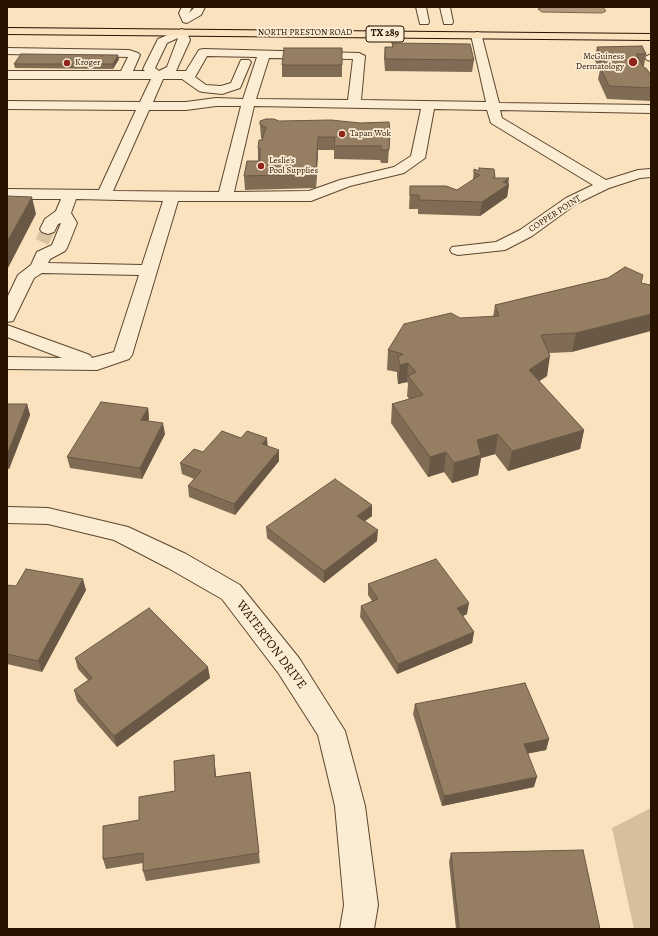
<!DOCTYPE html>
<html>
<head>
<meta charset="utf-8">
<style>
  body { margin:0 }
  #map { position:relative; width:658px; height:936px; overflow:hidden; background:#f9e2bd; font-family:Alegreya,serif }
  canvas { display:block }
  .frame { position:absolute; inset:0; border:8px solid #281200; pointer-events:none }
</style>
</head>
<body>
<div id="map">
<canvas width="658" height="936"></canvas>
<div class="frame"></div>
</div>
<script>
const ctx = document.querySelector('canvas').getContext('2d');
ctx.lineJoin = 'round';
function fill(path, color) { ctx.fillStyle = color; ctx.fill(path, 'evenodd'); }
const poly = rows => new Path2D(rows.map(r => 'M' + r).join(''));
function trace(path, color, width, dash) { ctx.strokeStyle = color; ctx.lineWidth = width; ctx.lineCap = dash ? 'butt' : 'round'; ctx.setLineDash(dash || []); ctx.stroke(path); }
function write(font, color, halo, rows, align = 'center') {
  ctx.font = font + ' Alegreya,serif'; ctx.lineWidth = 3.5; ctx.setLineDash([]); ctx.textBaseline = 'middle'; ctx.strokeStyle = halo; ctx.fillStyle = color; for (const [text, x, y, turn = 0] of rows) {
    ctx.save(); ctx.translate(x, y); ctx.rotate((+turn || 0) * Math.PI / 180); ctx.textAlign = isNaN(turn) ? turn : align; if (halo) ctx.strokeText(text, 0, 0); ctx.fillText(text, 0, 0); ctx.restore();
  }
}
fill(poly([
  [651,808,651,929,634,929,612,828]
]), '#d5bf9d');
const water = poly([
  [542,7,603,7,606,11,602,13,542,12,538,9,542,7]
]);
fill(water, '#b29b7d');
trace(water, '#7b644b', 1);
trace(poly([
  [42,242,48,229]
]), '#dac3a1', 14, [14, 8]);
const minor = poly([
  [182,7,192,7,189,13,195,7,205,7,201,15,187,23,183,22,179,13,182,7],
  [416,7,426,7,429,22,428,24,420,24,416,7],
  [440,7,450,7,453,22,452,24,444,24,440,7],
  [182,29,187,32,190,40,176,71,186,71,199,50,203,49,359,53,365,56,361,100,486,102,471,35,477,32,481,33,499,103,651,105,651,113,500,110,502,118,606,180,638,170,651,169,651,177,640,178,609,188,576,204,532,236,505,250,458,255,452,253,450,250,452,247,496,242,520,230,566,198,593,185,491,123,487,110,434,109,425,158,404,173,350,186,311,201,178,201,132,355,129,359,97,370,7,369,7,357,62,358,7,337,7,325,90,355,92,358,114,352,139,275,42,273,34,278,13,321,7,322,7,298,18,275,31,265,37,252,52,245,61,223,58,224,54,232,48,234,42,232,40,229,45,219,56,211,61,199,7,199,7,189,99,190,136,110,7,109,7,101,140,102,151,79,7,79,7,71,121,71,128,57,7,54,7,48,129,50,138,53,140,55,133,71,145,71,143,69,158,39,182,29],
  [178,38,167,67,159,71,155,68,167,43,178,38],
  [207,56,257,57,243,99,216,98,186,102,153,102,163,79,182,79,199,91,203,92,222,94,240,88,251,62,249,60,241,60,231,83,221,86,206,85,195,77,207,56],
  [269,58,353,59,348,100,256,99,269,58],
  [216,106,241,106,219,192,113,191,149,110,186,110,216,106],
  [254,106,421,109,411,156,394,167,340,180,309,191,234,192,254,106],
  [76,199,163,201,142,265,48,263,50,259,65,251,67,248,77,223,71,213,76,199],
  [651,54,651,61,647,60,645,57,651,54],
  [7,507,48,508,128,527,186,554,240,585,299,658,345,731,365,806,378,905,374,929,340,929,344,905,335,806,318,735,279,674,222,599,168,568,114,540,48,524,7,523,7,507]
]);
const major = poly([
  [7,28,651,34,651,40,7,34,7,28]
]);
trace(minor, '#5c462f', 2);
trace(major, '#281200', 2);
fill(minor, '#fbecd4');
fill(major, '#f9e2bd');
fill(poly([
  [392,43,474,60,472,72,385,71,384,58,385,47,392,47],
  [597,47,646,54,644,66,643,66,651,75,651,101,607,99,598,79,600,70,594,59],
  [342,48,342,77,282,77,282,65],
  [119,59,113,69,15,68,14,64],
  [279,121,390,132,388,163,381,163,380,160,334,159,334,150,318,150,316,188,245,190,244,176,258,161,258,148,262,138,261,138,260,125],
  [479,168,495,177,495,178,509,184,507,197,480,216,418,214,418,209,409,209,410,186,457,190,473,180,474,169,479,171],
  [608,278,572,352,549,353,547,376,539,381,584,430,580,449,508,471,495,454,481,458,478,475,452,483,444,472,428,477,391,423,392,404,409,399,407,396,408,384,407,382,398,384,397,376,397,372,387,370,388,350,460,318,493,317,495,305],
  [7,404,27,404,30,415,9,469,7,469],
  [148,408,149,419,148,421,165,434,142,479,70,468,67,457],
  [241,438,267,446,279,461,235,515,189,497,188,486,194,479,182,474,180,463],
  [372,516,365,521,377,541,324,583,267,538,266,527],
  [368,584,467,614,463,616,474,632,472,643,397,674,360,617,361,606,372,601,368,595],
  [7,585,16,586,86,590,42,672,7,664],
  [75,658,210,678,117,747,77,701,74,690,88,680,78,669],
  [415,704,549,739,546,750,528,753,534,787,442,806,413,714],
  [215,766,216,777,250,772,260,863,146,881,143,871,143,863,106,869,103,859,139,820,175,791],
  [451,853,600,929,456,929,449,862]
]), '#806c54');
fill(poly([
  [118,55,119,59,113,69,113,64],
  [318,137,318,150,316,188,316,174],
  [509,178,508,185,509,184,507,197,480,216,482,202,503,182],
  [32,197,36,214,7,270,7,242],
  [651,314,651,331,572,352,576,333],
  [550,356,547,376,526,390,529,370],
  [408,363,407,382,398,384,400,365],
  [27,404,30,415,9,469,7,461,7,455],
  [148,408,149,419,143,431,141,420],
  [163,423,165,434,142,479,140,468],
  [584,430,580,449,508,471,512,451],
  [498,434,495,454,481,458,478,475,452,483,454,463,477,440],
  [267,438,268,449,262,444],
  [279,450,279,461,235,515,234,504],
  [446,452,444,472,428,477,430,457],
  [372,505,372,516,357,527,357,516],
  [378,530,377,541,324,583,324,571],
  [83,579,86,590,42,672,38,661],
  [469,603,467,614,455,619,457,608],
  [474,632,472,643,397,674,398,664],
  [208,667,210,678,117,747,114,736],
  [549,739,546,750,521,755,524,744],
  [214,755,217,788,215,777],
  [537,777,534,787,442,806,444,796]
]), '#685845');
const building = poly([
  [392,43,470,44,474,60,385,59,385,47,393,47,392,43],
  [642,46,646,54,636,54,644,68,646,68,651,75,651,88,609,86,600,67,607,67,597,47,642,46],
  [284,48,342,48,342,65,282,65,284,48],
  [21,54,118,55,113,64,14,64,21,54],
  [266,119,274,119,279,121,331,120,360,123,389,122,390,132,389,150,381,150,381,146,334,146,335,137,318,137,316,174,244,176,247,161,260,161,260,148,258,148,259,140,262,140,266,127,260,125,260,121,266,119],
  [479,168,494,169,495,177,493,178,509,178,503,182,509,184,482,202,419,200,419,195,410,195,410,186,446,186,457,190,480,175,474,173,474,169,479,171,479,168],
  [7,196,32,197,7,242,7,196],
  [625,267,643,275,641,283,651,285,651,314,576,333,541,335,550,356,529,370,584,430,512,451,498,434,477,440,481,455,454,463,446,452,430,457,392,404,423,395,408,376,416,372,408,363,400,365,398,357,403,354,388,350,404,324,451,313,460,318,499,316,495,305,608,278,625,267],
  [101,402,148,408,141,420,163,423,140,468,67,457,101,402],
  [7,404,27,404,7,455,7,404],
  [222,431,241,438,247,431,267,438,262,444,279,450,234,504,188,486,201,471,180,463,194,449,203,452,222,431],
  [335,479,372,505,357,516,378,530,324,571,266,527,335,479],
  [436,559,469,603,457,608,474,632,398,664,361,606,378,599,368,584,436,559],
  [26,569,83,579,38,661,7,654,7,585,16,586,26,569],
  [149,608,208,667,114,736,74,690,92,678,75,658,149,608],
  [525,683,549,739,524,744,537,777,444,796,415,704,525,683],
  [214,755,215,777,250,772,259,853,143,871,143,853,103,859,103,826,139,820,139,797,175,791,174,761,214,755],
  [583,850,600,929,459,929,451,853,583,850]
]);
fill(building, '#957e62');
trace(building, '#685845', 1);
for (const [x, y, r, color] of [
  [633,62,5,"#8f2418"],
  [67,63,4,"#8f2418"],
  [342,134,4,"#8f2418"],
  [261,166,4,"#8f2418"]
]) { const dot = new Path2D(); dot.arc(x, y, r, 0, 2 * Math.PI); ctx.fillStyle = color; ctx.fill(dot); trace(dot, '#fbecd4', 1.5); }
write('9px', '#281200', '#fbecd4', [
  ["NORTH PRESTON ROAD",305,33],
  ["COPPER POINT",555,214,-33]
]);
write('9px', '#281200', '#fbecd4', [
  ["McGuiness",624,57,"right"],
  ["Dermatology",624,67,"right"],
  ["Kroger",75,63],
  ["Tapan Wok",350,134],
  ["Leslie's",269,161],
  ["Pool Supplies",269,171]
], 'left');
for (const [x, y, w] of [
  [385,34,38]
]) { const box = new Path2D(); box.roundRect(x - w / 2, y - 8, w, 16, 3); ctx.fillStyle = '#fbecd4'; ctx.fill(box); trace(box, '#281200', 1); }
write('bold 10px', '#281200', null, [
  ["TX 289",385,34]
]);
write('13px', '#281200', '#fbecd4', [
  ["WATERTON DRIVE",271,645,53]
]);
</script>
</body>
</html>
